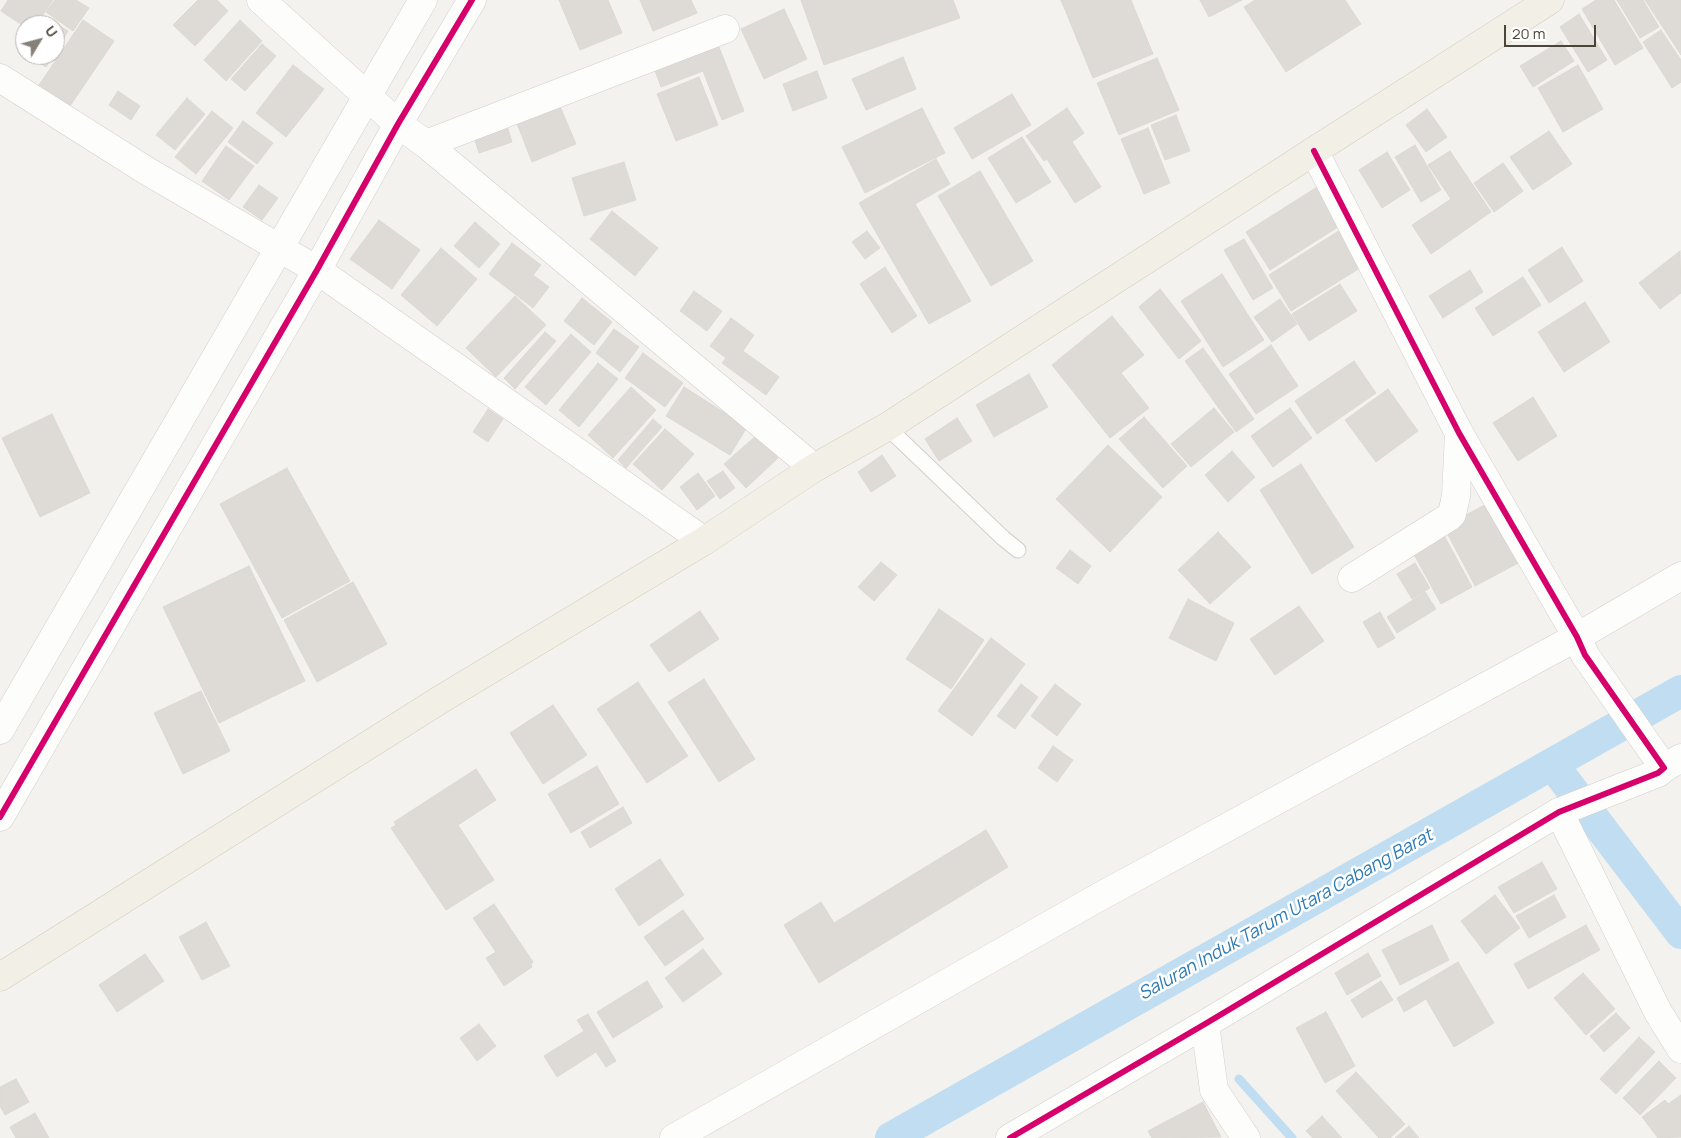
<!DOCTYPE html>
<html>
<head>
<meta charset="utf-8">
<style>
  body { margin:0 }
  #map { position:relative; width:1681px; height:1138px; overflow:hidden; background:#f4f2ee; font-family:Manrope,sans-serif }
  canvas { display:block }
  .north { position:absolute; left:15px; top:15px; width:50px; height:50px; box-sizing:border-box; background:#fff; border:1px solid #b7b4b0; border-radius:50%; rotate:53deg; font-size:14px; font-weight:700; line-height:20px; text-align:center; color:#4b4439 }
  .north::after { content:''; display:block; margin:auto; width:18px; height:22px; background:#868178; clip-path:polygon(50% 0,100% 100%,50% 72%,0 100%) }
  .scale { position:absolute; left:1504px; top:25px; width:92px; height:22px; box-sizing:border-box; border:2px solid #4b4439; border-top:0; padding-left:6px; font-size:15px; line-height:18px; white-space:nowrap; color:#4b4439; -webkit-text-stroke:4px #fff; paint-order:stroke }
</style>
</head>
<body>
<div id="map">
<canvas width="1681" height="1138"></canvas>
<div class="north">U</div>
<div class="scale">20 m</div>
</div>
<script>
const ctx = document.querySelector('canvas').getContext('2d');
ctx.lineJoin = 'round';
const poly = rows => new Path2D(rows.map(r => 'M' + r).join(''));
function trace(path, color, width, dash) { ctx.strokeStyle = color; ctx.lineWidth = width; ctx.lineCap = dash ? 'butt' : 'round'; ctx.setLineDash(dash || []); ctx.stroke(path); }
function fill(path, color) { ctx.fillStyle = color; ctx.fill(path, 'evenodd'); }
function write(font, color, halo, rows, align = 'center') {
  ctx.font = font + ' Manrope,sans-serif'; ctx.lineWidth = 5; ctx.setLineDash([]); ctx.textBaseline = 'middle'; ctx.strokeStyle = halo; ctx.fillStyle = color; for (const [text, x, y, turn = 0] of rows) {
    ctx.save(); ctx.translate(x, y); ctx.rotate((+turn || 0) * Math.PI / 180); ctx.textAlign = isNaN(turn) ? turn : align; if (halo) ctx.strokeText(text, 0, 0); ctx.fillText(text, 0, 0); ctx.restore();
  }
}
trace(poly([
  [1239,1079,1292,1138]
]), '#c0ddf1', 9);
trace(poly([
  [1552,764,1681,933],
  [891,1138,1681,691]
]), '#c0ddf1', 32);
const building = poly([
  [8,0,53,0,36,25,25,25,25,27,1,11,8,0],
  [55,0,76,0,89,8,73,31,46,12,55,0],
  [198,0,217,0,228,11,195,46,173,25,198,0],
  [559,0,608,0,622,33,580,50,559,0],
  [640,0,691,0,697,13,653,31,640,0],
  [801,0,953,0,960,18,824,65,801,0],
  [1061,0,1131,0,1153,54,1093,78,1061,0],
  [1200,0,1242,0,1209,17,1200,0],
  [1255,0,1345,0,1361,24,1286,72,1244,7,1255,0],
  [1596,0,1614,0,1643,48,1615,65,1582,9,1596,0],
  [1617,0,1643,0,1659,27,1640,38,1617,0],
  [1645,0,1681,0,1681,55,1645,0],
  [784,9,807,59,764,79,741,29,784,9],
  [1579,14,1607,60,1588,72,1560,27,1579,14],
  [44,16,68,31,55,52,55,25,38,25,44,16],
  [83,20,114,41,70,106,39,85,83,20],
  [240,20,262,41,226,81,204,60,240,20],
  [1661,30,1681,60,1681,82,1672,88,1643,42,1661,30],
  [1561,41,1574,61,1533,87,1520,66,1561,41],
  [717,42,744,111,722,120,703,71,661,87,653,65,717,42],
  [262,44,276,56,245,91,231,79,262,44],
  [27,55,53,55,46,67,27,55],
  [903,57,916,89,866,110,852,79,903,57],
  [1157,58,1179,110,1119,135,1097,83,1157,58],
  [293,65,324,89,286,137,256,113,293,65],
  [1578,65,1603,109,1563,132,1538,88,1578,65],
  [817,71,827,98,793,111,783,84,817,71],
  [699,77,718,125,676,141,657,94,699,77],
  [118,91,140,106,131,120,109,105,118,91],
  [1012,94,1031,125,972,159,954,128,1012,94],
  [187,98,205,114,175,150,156,135,187,98],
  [559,104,576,144,532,162,516,121,559,104],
  [922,108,945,153,865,193,842,147,922,108],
  [1067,108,1084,133,1072,142,1101,187,1075,203,1047,159,1044,161,1026,136,1067,108],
  [1427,109,1447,137,1426,152,1406,125,1427,109],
  [212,111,233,128,196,174,175,157,212,111],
  [1176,115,1190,151,1165,160,1151,125,1176,115],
  [243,121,273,143,257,164,228,142,243,121],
  [506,122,512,142,479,153,473,134,506,122],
  [1148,128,1170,183,1144,194,1121,139,1148,128],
  [1549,131,1572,164,1533,190,1510,157,1549,131],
  [1022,137,1051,182,1016,203,988,158,1022,137],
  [1415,145,1441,190,1421,202,1395,157,1415,145],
  [226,146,254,166,229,200,202,181,226,146],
  [1450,151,1491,212,1431,254,1412,225,1451,199,1428,165,1450,151],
  [1387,152,1410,190,1382,208,1359,170,1387,152],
  [936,159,950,184,915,204,971,301,929,324,859,203,936,159],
  [624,162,636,200,584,216,572,178,624,162],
  [1503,163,1523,191,1494,212,1474,183,1503,163],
  [980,171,1033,261,991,286,938,196,980,171],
  [1322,184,1346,222,1270,270,1246,232,1322,184],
  [259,185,278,198,262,220,243,207,259,185],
  [612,211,658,248,635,276,590,239,612,211],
  [379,220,420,250,392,289,350,259,379,220],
  [475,222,500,244,479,268,454,246,475,222],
  [1345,227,1368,263,1291,311,1269,275,1345,227],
  [867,231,880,248,865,259,852,242,867,231],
  [1244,239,1273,288,1253,300,1224,250,1244,239],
  [512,243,541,265,533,275,549,287,533,308,489,274,512,243],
  [1562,247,1583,281,1549,303,1528,270,1562,247],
  [441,248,477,279,437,326,401,295,441,248],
  [1680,251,1681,293,1660,309,1639,283,1680,251],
  [885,267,917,316,892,333,860,284,885,267],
  [1470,270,1483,292,1443,318,1429,296,1470,270],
  [1222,274,1264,340,1223,367,1181,301,1222,274],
  [1523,277,1541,305,1493,336,1475,308,1523,277],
  [1340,284,1357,311,1309,341,1292,314,1340,284],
  [1160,289,1201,341,1179,359,1139,307,1160,289],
  [694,291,722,311,707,331,680,311,694,291],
  [515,296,546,325,496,377,466,348,515,296],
  [582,298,612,322,594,345,564,321,582,298],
  [1280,299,1297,324,1272,342,1254,317,1280,299],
  [1585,302,1610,342,1564,372,1538,332,1585,302],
  [1112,316,1144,355,1121,373,1149,408,1110,438,1052,365,1112,316],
  [731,318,754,335,743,351,779,377,766,395,722,363,726,358,710,346,731,318],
  [614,329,639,347,620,372,596,353,614,329],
  [545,332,556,341,515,389,504,378,545,332],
  [571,334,591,352,546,405,525,387,571,334],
  [1271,345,1298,386,1256,414,1229,374,1271,345],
  [1203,348,1254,419,1236,432,1185,361,1203,348],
  [643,353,683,383,665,407,625,378,643,353],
  [1354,361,1376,393,1317,434,1295,401,1354,361],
  [598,363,618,379,579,427,559,410,598,363],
  [1029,374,1048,407,994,437,976,405,1029,374],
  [631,387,656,410,613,458,588,435,631,387],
  [684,387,747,427,730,455,666,416,684,387],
  [1388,389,1418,431,1376,462,1345,420,1388,389],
  [1533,397,1557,436,1518,461,1493,423,1533,397],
  [1214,408,1234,432,1191,467,1171,444,1214,408],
  [1290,408,1312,438,1273,467,1251,436,1290,408],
  [488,409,503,419,488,442,473,432,488,409],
  [52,414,90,493,40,517,2,438,52,414],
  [1144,417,1187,466,1163,488,1119,439,1144,417],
  [957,418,972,441,939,461,925,439,957,418],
  [653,419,662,427,626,468,618,460,653,419],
  [665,429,694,454,662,490,633,464,665,429],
  [757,435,778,458,746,488,724,464,757,435],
  [1108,445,1162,497,1110,552,1056,499,1108,445],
  [1232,451,1255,477,1228,502,1205,475,1232,451],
  [882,455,896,476,871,492,858,472,882,455],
  [1301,464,1354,547,1312,574,1260,490,1301,464],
  [287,468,350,581,282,618,220,504,287,468],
  [723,471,735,488,720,499,707,481,723,471],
  [698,473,715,496,697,510,680,487,698,473],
  [1492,501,1524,560,1475,586,1444,527,1492,501],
  [1440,528,1472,587,1441,604,1409,545,1440,528],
  [1218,532,1251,567,1210,604,1178,570,1218,532],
  [1070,550,1091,566,1078,584,1056,568,1070,550],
  [881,562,897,575,874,601,858,587,881,562],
  [1415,563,1430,588,1412,599,1397,574,1415,563],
  [249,566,305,681,219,723,163,607,249,566],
  [353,582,387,644,317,682,284,620,353,582],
  [1425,592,1436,609,1397,633,1387,617,1425,592],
  [1188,599,1234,623,1216,661,1169,638,1188,599],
  [1299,606,1324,641,1275,675,1250,639,1299,606],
  [939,609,984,640,951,689,906,659,939,609],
  [700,611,719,639,669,672,650,645,700,611],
  [1380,612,1395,638,1378,648,1363,622,1380,612],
  [991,638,1025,664,972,736,938,711,991,638],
  [704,679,755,759,719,782,668,702,704,679],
  [638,682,688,756,647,783,597,709,638,682],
  [1021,684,1038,697,1015,729,997,716,1021,684],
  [1055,684,1081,704,1057,736,1031,716,1055,684],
  [201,691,230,751,183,774,154,713,201,691],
  [553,705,587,755,543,784,510,733,553,705],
  [1053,746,1073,760,1057,782,1038,768,1053,746],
  [597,766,619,804,571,833,548,794,597,766],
  [476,769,496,800,458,825,494,880,446,910,391,828,396,825,394,822,476,769],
  [623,807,632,823,590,848,581,832,623,807],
  [986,830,1008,867,819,983,784,925,821,902,834,923,986,830],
  [660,859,684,895,639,926,615,889,660,859],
  [1542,862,1557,889,1514,913,1498,887,1542,862],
  [1495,895,1520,928,1486,954,1461,921,1495,895],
  [1554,895,1566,917,1529,938,1516,916,1554,895],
  [494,904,533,962,531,964,532,967,504,986,486,958,496,952,473,918,494,904],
  [683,910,704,939,665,966,644,937,683,910],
  [206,922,230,966,202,980,179,937,206,922],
  [1432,925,1449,960,1400,985,1382,950,1432,925],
  [1586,925,1600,950,1528,989,1514,964,1586,925],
  [703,949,722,974,683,1002,665,978,703,949],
  [1368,953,1381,976,1347,995,1335,973,1368,953],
  [145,954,164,981,117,1012,99,985,145,954],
  [1458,962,1494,1023,1454,1047,1426,999,1404,1012,1397,998,1458,962],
  [1583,973,1615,1009,1586,1035,1554,998,1583,973],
  [647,981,663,1007,613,1038,597,1012,647,981],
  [1381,981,1393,1000,1362,1018,1351,1000,1381,981],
  [1326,1012,1355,1066,1325,1083,1296,1028,1326,1012],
  [1616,1013,1630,1028,1604,1052,1590,1036,1616,1013],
  [588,1014,616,1061,606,1067,596,1052,557,1077,544,1056,584,1031,577,1020,588,1014],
  [479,1024,496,1046,477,1061,460,1038,479,1024],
  [1639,1037,1655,1052,1616,1094,1600,1079,1639,1037],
  [1659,1061,1676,1078,1640,1115,1623,1098,1659,1061],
  [1356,1072,1405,1124,1390,1138,1379,1138,1336,1091,1356,1072],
  [16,1079,29,1102,5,1115,0,1106,0,1087,16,1079],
  [1681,1095,1681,1137,1658,1138,1642,1117,1665,1100,1668,1104,1681,1095],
  [1203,1102,1221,1137,1152,1138,1148,1131,1203,1102],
  [35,1113,49,1138,16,1138,10,1127,35,1113],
  [1322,1116,1342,1138,1313,1138,1306,1131,1322,1116],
  [1409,1126,1419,1138,1395,1138,1409,1126]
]);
fill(building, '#dedbd6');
trace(building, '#dcd9d4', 1);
const service = poly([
  [887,427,1003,538,1018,550]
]);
const minor = poly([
  [261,0,398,124,426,144,814,468],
  [0,78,147,171,317,270,704,541],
  [426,144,725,29],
  [1352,578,1449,517,1452,514,1456,496,1459,433],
  [1664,768,1681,758],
  [1205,1024,1214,1090,1246,1138],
  [674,1138,1099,897,1577,637,1681,576],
  [1010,1138,1205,1024,1559,812]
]);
const tertiary = poly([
  [1314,151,1459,433,1577,637,1585,655,1664,768,1658,773,1559,812,1658,1012,1681,1049],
  [0,730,423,0],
  [0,817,317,270,398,124,472,0]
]);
const primary = poly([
  [0,977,443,698,704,541,814,468,887,427,1314,151,1550,0]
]);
trace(service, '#d2d0cb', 17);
trace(minor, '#d2d0cb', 29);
trace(tertiary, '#d2d0cb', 29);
trace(primary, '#d6cebb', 29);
trace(service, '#fdfdfc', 15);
trace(minor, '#fdfdfc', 28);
trace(tertiary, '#fdfdfc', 28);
trace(primary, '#f2efe6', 28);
trace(poly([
  [0,817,317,270,398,124,472,0],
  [1010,1138,1205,1024,1559,812,1658,773,1664,768,1585,655,1577,637,1459,433,1314,151]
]), '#d6006c', 6);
write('italic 18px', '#2e7ab2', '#fff', [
  ["Saluran Induk Tarum Utara Cabang Barat",1286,915,-29]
]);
</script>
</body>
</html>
